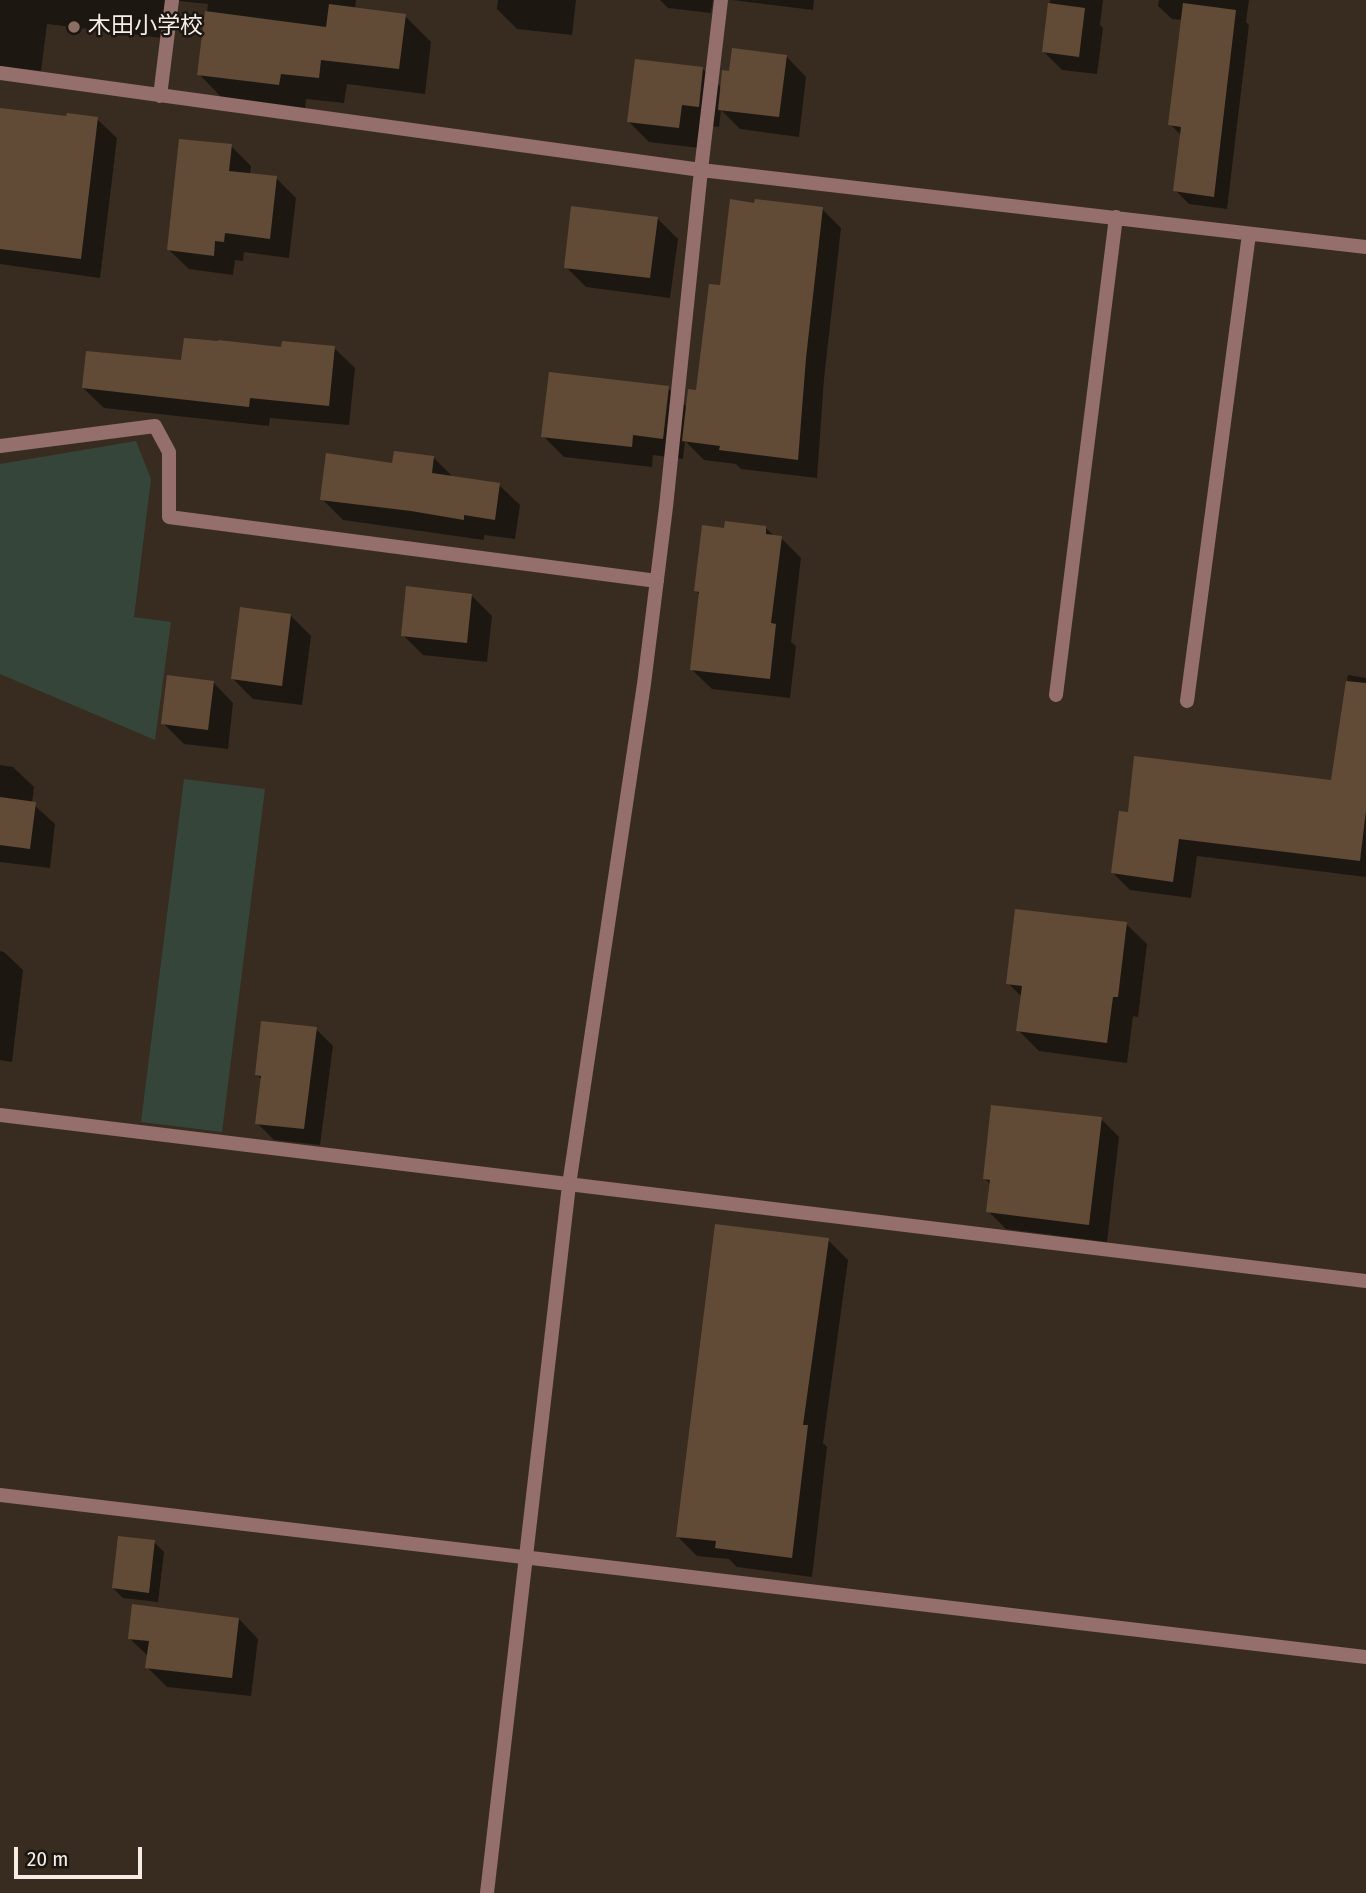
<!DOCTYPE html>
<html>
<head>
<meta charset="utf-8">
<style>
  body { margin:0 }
  #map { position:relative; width:1366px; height:1893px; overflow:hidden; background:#382c21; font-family:"Fira Sans Condensed",sans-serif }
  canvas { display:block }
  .scale { position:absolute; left:14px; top:1847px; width:128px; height:32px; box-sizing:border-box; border:4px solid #f5ede6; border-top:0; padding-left:9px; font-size:21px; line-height:24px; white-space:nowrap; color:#f5ede6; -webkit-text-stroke:5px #1b1611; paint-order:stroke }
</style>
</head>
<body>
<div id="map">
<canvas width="1366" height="1893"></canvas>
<div class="scale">20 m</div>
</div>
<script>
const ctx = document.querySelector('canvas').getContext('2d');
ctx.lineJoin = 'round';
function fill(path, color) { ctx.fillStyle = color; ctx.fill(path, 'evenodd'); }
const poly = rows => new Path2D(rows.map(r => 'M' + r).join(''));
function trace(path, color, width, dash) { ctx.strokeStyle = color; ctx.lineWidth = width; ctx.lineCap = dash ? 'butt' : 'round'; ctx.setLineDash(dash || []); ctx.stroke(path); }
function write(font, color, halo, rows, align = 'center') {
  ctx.font = font + ' "Fira Sans Condensed","Noto Sans JP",sans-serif'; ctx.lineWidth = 5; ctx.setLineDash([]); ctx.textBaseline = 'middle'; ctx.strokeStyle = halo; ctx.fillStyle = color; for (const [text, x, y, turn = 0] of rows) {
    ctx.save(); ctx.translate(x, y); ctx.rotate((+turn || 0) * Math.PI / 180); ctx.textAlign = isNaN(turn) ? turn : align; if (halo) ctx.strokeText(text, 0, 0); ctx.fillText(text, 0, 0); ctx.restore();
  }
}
fill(poly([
  [136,441,151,479,134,617,171,622,155,740,0,674,0,464],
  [184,779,265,789,222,1132,141,1122]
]), '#364539');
fill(poly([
  [0,0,167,0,162,38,47,24,41,71,0,66],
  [169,0,356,0,355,9,405,16,431,42,425,94,347,84,344,103,306,99,305,110,224,100,199,74,208,4],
  [498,0,576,0,572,35,517,29,497,9],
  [660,0,713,0,711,13,668,8],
  [732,0,814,0,813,10],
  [1050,0,1103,0,1100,25,1103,28,1097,74,1062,70,1043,51],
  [1159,0,1249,0,1246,22,1249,25,1227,209,1189,204,1175,190,1182,136,1170,124,1183,20,1172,19,1158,6],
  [786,56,806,77,799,137,740,129,721,110,719,127,702,125,699,148,649,142,628,121,703,69,722,88,731,72],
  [0,110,97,119,117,138,100,278,0,264],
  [231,146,251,166,250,175,276,178,296,198,289,258,244,252,243,261,235,260,233,275,189,269,169,250],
  [822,209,841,228,824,379,817,478,741,469,736,464,704,460,685,441,683,459,653,455,652,467,564,457,543,436,668,388,688,408,698,392,721,287],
  [657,218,678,239,670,298,586,287,566,267],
  [334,348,355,368,349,425,270,418,269,426,104,408,83,388,183,362,283,349],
  [433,457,454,478,499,485,520,505,515,539,484,535,484,540,343,520,322,499,394,465],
  [766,528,775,537,781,538,801,558,791,642,796,646,790,698,712,689,691,669,700,595,696,591,725,530],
  [471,595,492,616,487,662,423,655,403,635],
  [290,615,311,636,302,705,253,699,233,679],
  [1348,675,1366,678,1366,877,1197,856,1191,898,1130,890,1112,872,1121,813,1333,782],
  [213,682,233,703,228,749,184,744,163,723],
  [0,765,13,767,34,787,32,803,55,824,50,868,0,862],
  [1126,924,1147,944,1138,1017,1133,1016,1127,1063,1039,1051,1018,1030,1022,997,1008,983],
  [0,951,4,952,23,970,12,1062,0,1060,0,1064],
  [316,1029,333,1046,320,1145,274,1140,257,1123,262,1080,257,1075],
  [1101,1119,1119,1137,1107,1242,1006,1229,988,1211,991,1185,985,1179],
  [828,1240,848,1260,823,1443,827,1447,812,1577,737,1567,729,1559,697,1556,677,1536],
  [154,1542,164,1552,158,1602,123,1598,113,1588],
  [239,1619,258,1639,251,1696,167,1687,147,1667,149,1657,129,1638]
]), '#0007');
fill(poly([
  [1048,3,1085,8,1079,57,1042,52],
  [1183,3,1236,10,1214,197,1173,191,1181,127,1168,125],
  [329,4,406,14,399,69,321,60,319,78,281,74,279,85,197,75,205,11,326,27],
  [732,48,787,55,779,117,718,110,722,70,729,71],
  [635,59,703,67,699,107,682,105,679,128,627,122],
  [0,108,66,116,67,113,98,117,81,259,0,249],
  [179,139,232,144,229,171,277,176,270,239,225,233,224,242,215,241,214,256,167,250],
  [730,199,754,203,755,199,823,207,806,358,798,460,719,450,720,446,682,441,688,389,696,390,709,284,720,285],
  [571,206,658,217,650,278,564,268],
  [184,338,218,341,218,340,281,347,282,341,335,346,329,406,250,398,249,407,82,388,86,351,181,360],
  [549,372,669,386,663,439,633,435,632,447,541,437],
  [394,451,434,456,432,473,500,483,495,520,464,515,464,520,411,511,320,500,326,453,392,463],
  [725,521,766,526,766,534,782,536,771,623,776,624,770,679,690,670,699,592,694,591,702,525,724,528],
  [406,586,472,594,467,643,401,636],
  [240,607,291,614,282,686,231,679],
  [167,675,214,681,208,730,161,724],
  [1346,681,1366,683,1366,810,1360,861,1179,839,1173,882,1111,873,1119,811,1128,812,1134,756,1331,780],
  [0,797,36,802,30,849,0,845],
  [1015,909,1127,922,1118,997,1113,997,1107,1043,1016,1031,1022,986,1006,984],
  [261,1021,317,1027,304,1129,255,1124,261,1076,255,1075],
  [991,1105,1102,1117,1089,1225,986,1212,990,1180,983,1179],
  [715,1224,829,1238,803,1425,808,1425,792,1558,715,1548,716,1541,676,1537],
  [118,1536,155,1540,149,1593,112,1588],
  [132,1604,239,1618,232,1678,145,1668,149,1641,128,1639]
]), '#624b36');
trace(poly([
  [0,73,701,170,1366,247],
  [160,96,172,0],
  [0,446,155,426,169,452,169,517,657,581],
  [1056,695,1116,217],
  [1187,701,1249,234],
  [0,1115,1366,1281],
  [0,1495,1366,1657],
  [487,1893,569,1185,644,684,666,507,701,170,721,0]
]), '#946f6b', 14);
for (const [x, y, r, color] of [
  [74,27,7,"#8d6e63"]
]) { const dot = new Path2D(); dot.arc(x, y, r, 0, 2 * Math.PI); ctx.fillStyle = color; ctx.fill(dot); trace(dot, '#1b1611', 2.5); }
write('23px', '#f5ede6', '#1b1611', [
  ["木田小学校",88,27]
], 'left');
</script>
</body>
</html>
